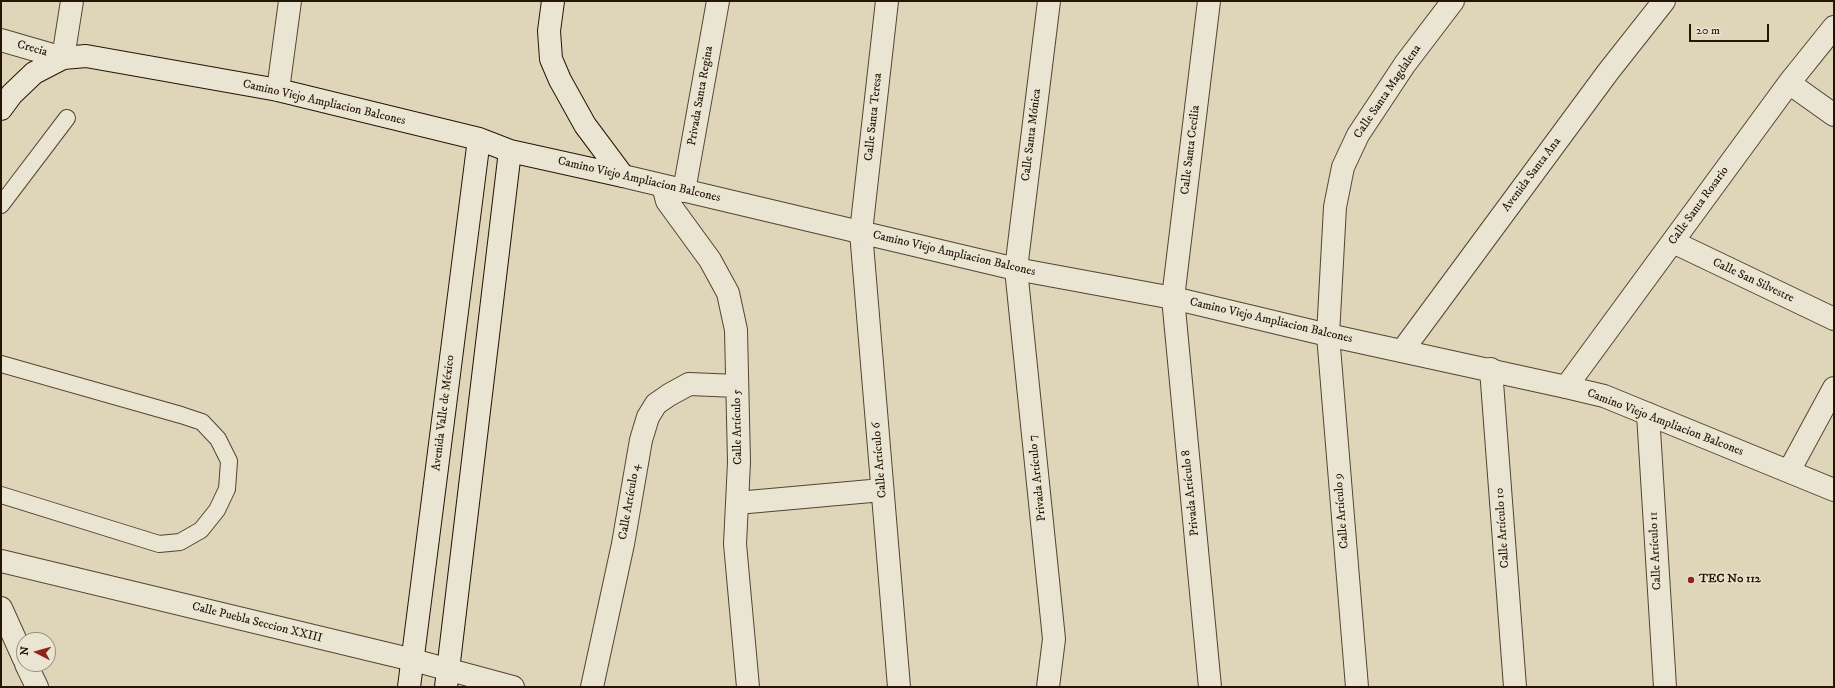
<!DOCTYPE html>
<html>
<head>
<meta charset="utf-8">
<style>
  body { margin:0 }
  #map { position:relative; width:1835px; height:688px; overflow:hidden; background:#dfd5b9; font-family:"IM FELL DW Pica",serif }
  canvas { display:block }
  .frame { position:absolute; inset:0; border:2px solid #261404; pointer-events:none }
  .north { position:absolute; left:16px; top:632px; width:40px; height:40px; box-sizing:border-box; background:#eae4d2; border:1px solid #9c9180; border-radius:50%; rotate:276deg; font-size:11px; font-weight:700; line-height:16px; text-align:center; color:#261404 }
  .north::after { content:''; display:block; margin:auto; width:14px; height:18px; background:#8f2418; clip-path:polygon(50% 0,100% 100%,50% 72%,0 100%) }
  .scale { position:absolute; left:1689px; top:24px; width:80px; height:18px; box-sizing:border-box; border:2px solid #261404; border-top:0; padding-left:5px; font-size:12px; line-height:14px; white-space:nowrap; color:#261404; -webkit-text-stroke:3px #eae4d2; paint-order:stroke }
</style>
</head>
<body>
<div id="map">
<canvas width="1835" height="688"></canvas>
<div class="frame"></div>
<div class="north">N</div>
<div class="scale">20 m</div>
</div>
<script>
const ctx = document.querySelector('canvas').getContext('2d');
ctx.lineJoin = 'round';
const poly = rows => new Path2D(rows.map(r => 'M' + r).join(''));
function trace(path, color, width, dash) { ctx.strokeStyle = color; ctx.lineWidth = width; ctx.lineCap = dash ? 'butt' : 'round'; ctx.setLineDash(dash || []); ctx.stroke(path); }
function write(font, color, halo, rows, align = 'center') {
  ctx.font = font + ' "IM FELL DW Pica",serif'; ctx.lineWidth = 3; ctx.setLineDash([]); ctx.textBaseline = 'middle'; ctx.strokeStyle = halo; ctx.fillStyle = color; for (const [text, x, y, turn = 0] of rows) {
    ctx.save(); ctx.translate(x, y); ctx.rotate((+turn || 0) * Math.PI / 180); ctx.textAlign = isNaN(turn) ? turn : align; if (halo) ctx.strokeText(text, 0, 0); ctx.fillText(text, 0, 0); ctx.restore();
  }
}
const service = poly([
  [1,205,67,118],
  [1,364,181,415,202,422,218,439,229,461,227,489,217,510,201,530,180,542,159,544,1,495]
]);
const minor = poly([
  [887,1,861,232,899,687],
  [1209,1,1173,298,1210,687],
  [1,40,63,58,72,1],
  [1789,83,1834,115],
  [278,90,290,1],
  [663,186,667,201,710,260,728,293,736,330,739,462,735,544,748,687],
  [684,191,718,1],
  [1673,242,1834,319],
  [1402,351,1608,72,1664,1],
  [1491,369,1515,687],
  [1566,387,1789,83,1834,27],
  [1648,414,1665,687],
  [1789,471,1834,388],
  [737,503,882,490],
  [1,561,413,660,513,687],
  [1,608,24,659],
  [26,664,37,687],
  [592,687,623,544,641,440,648,417,656,404,669,395,689,384,737,386],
  [1048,687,1054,639,1016,269,1049,1],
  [1357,687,1328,335,1335,207,1343,167,1358,135,1405,64,1453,1]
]);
const tertiary = poly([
  [623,176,1016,269,1173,298,1328,335,1566,387,1604,396,1834,490]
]);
const secondary = poly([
  [553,1,549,31,551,59,560,80,585,125,623,176],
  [1,109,12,94,34,73,63,58,86,56,278,90,479,139,510,151,623,176],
  [409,687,479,139],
  [446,687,510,151]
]);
trace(service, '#544431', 18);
trace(minor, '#544431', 24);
trace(tertiary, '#544431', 24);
trace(secondary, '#261404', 24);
trace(service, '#eae4d2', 16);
trace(minor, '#eae4d2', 22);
trace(tertiary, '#eae4d2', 22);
trace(secondary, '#eae4d2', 22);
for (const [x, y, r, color] of [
  [1691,580,4,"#8f2418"]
]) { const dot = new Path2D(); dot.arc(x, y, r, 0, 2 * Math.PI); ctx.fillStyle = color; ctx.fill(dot); trace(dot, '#eae4d2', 1.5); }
write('12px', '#261404', '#eae4d2', [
  ["Crecia",32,49,16],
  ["Calle Santa Magdalena",1388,92,-56],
  ["Privada Santa Regina",701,96,-80],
  ["Camino Viejo Ampliacion Balcones",324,103,13],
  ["Calle Santa Teresa",874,117,-84],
  ["Calle Santa Mónica",1032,135,-83],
  ["Calle Santa Cecilia",1191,150,-83],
  ["Avenida Santa Ana",1532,175,-53],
  ["Camino Viejo Ampliacion Balcones",639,180,13],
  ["Calle Santa Rosario",1699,206,-54],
  ["Camino Viejo Ampliacion Balcones",954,254,13],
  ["Calle San Silvestre",1753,281,25],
  ["Camino Viejo Ampliacion Balcones",1271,321,13],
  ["Avenida Valle de México",444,413,-83],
  ["Camino Viejo Ampliacion Balcones",1665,423,21],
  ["Calle Artículo 5",738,427,-91],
  ["Calle Artículo 6",880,460,-95],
  ["Privada Artículo 7",1038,478,-96],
  ["Privada Artículo 8",1191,493,-96],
  ["Calle Artículo 4",630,502,-80],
  ["Calle Artículo 9",1342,511,-95],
  ["Calle Artículo 10",1503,528,-94],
  ["Calle Artículo 11",1656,551,-93],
  ["Calle Puebla Seccion XXIII",257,623,14]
]);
write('bold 12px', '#261404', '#eae4d2', [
  ["TEC N0 112",1699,580]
], 'left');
</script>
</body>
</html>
